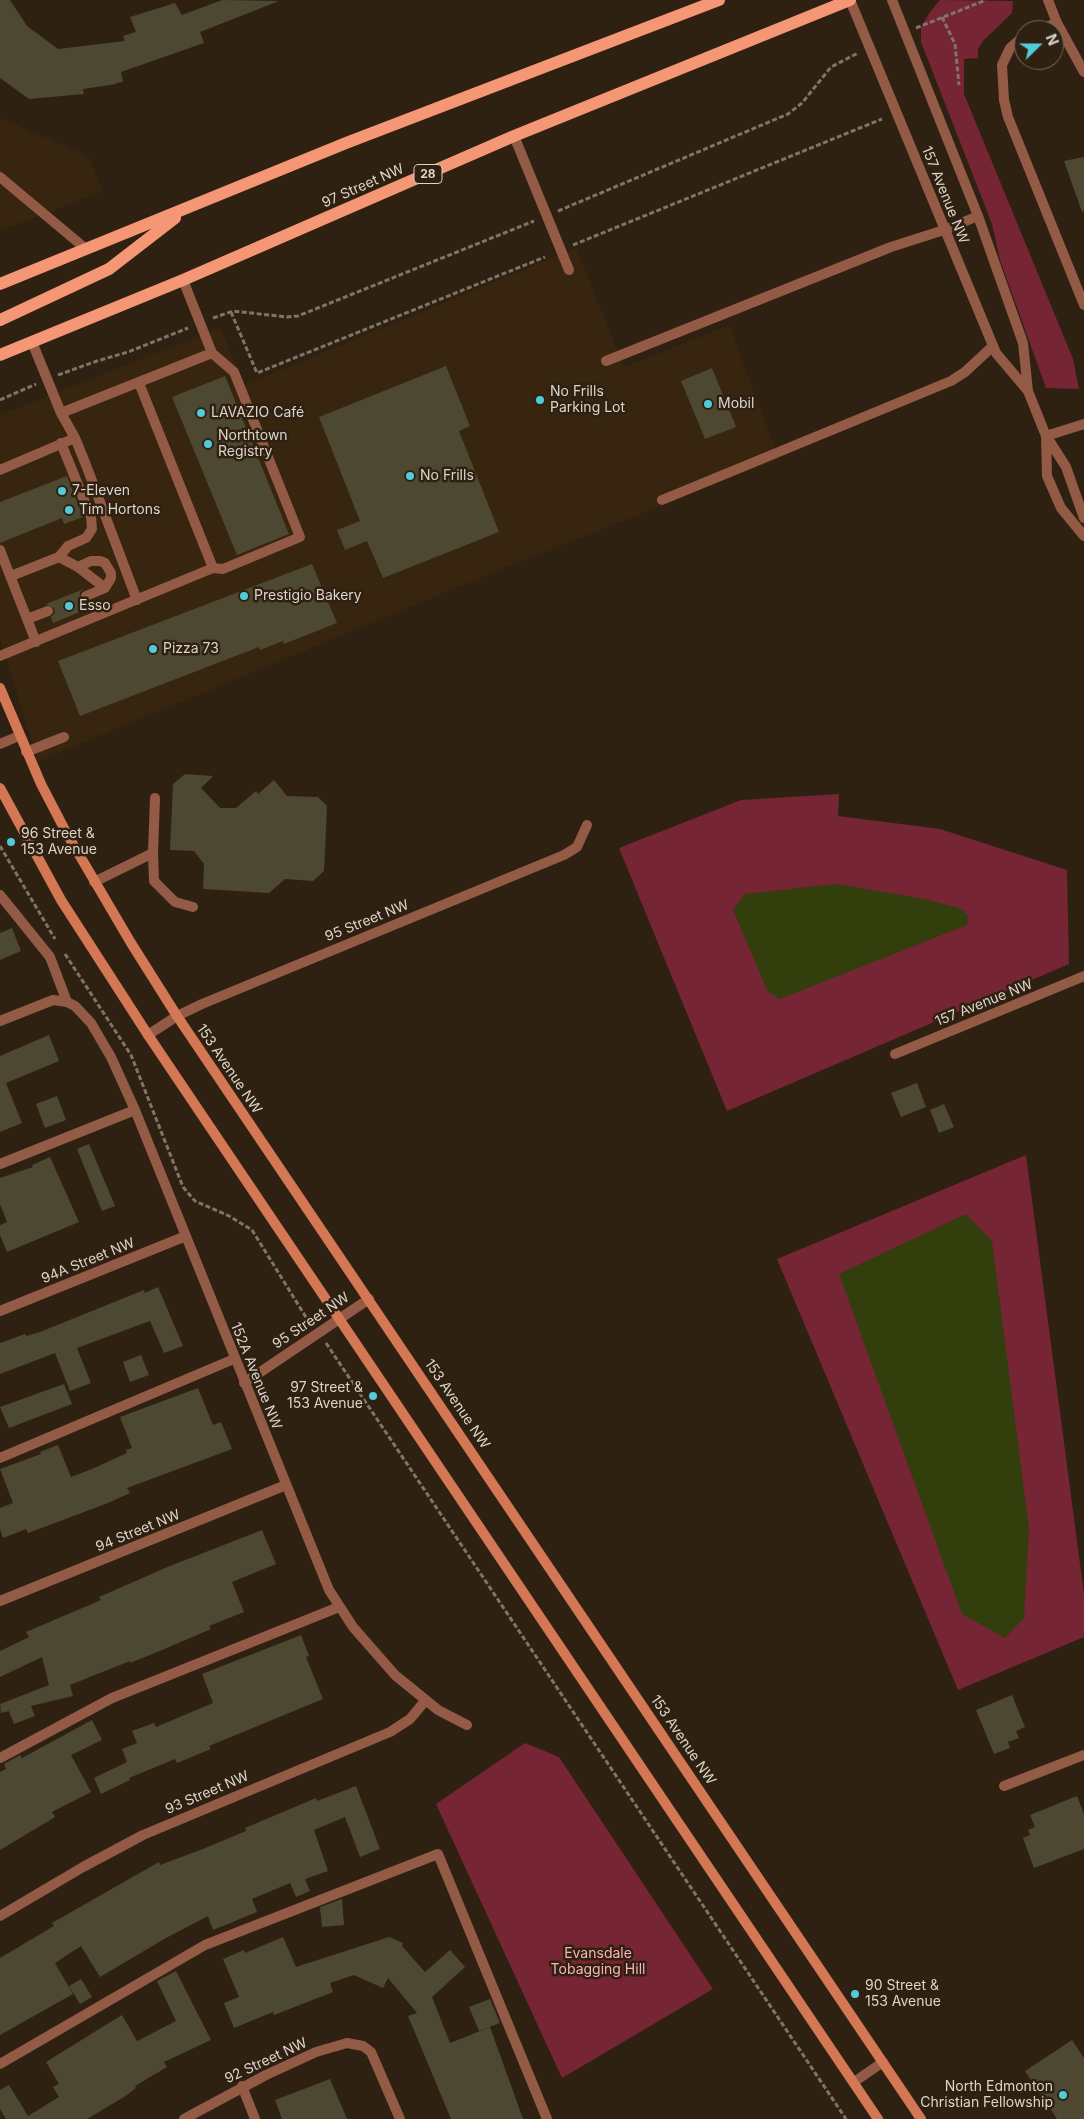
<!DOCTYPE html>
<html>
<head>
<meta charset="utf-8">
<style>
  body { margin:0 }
  #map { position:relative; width:1084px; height:2119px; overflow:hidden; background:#2f2111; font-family:Inter,sans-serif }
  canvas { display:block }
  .north { position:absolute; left:1014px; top:20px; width:50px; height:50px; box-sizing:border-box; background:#2f2111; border:1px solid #75695b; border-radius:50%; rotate:68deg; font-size:14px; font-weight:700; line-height:20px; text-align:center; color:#ded4ca }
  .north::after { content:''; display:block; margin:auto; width:18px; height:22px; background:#52cbd8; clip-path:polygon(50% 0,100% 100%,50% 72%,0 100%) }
</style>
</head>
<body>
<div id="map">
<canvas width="1084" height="2119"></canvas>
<div class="north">N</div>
</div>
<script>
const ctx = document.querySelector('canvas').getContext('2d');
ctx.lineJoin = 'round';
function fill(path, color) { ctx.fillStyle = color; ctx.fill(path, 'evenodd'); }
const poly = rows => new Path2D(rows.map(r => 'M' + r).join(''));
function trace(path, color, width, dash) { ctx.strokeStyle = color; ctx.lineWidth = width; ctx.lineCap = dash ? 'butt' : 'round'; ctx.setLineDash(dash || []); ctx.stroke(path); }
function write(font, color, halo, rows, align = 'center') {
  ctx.font = font + ' Inter,sans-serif'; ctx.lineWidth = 5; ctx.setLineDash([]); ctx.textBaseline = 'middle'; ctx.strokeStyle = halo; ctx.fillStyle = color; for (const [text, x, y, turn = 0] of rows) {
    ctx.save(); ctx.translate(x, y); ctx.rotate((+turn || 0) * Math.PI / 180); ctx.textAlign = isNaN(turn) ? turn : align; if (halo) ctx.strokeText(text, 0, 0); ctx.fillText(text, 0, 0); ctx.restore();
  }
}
fill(poly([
  [0,118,88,156,103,191,0,231],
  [576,248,624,367,729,325,779,459,504,568,38,761,0,639,0,415,220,328,245,385]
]), '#38250f');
fill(poly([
  [940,0,1013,1,1012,13,983,41,978,49,978,58,964,59,964,94,1073,359,1079,389,1046,388,1000,260,992,224,921,42,921,27,930,12],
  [839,794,838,816,940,829,1067,870,1069,964,727,1111,619,848,741,800],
  [1026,1155,1084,1594,1084,1637,958,1690,777,1259],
  [525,1743,559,1757,713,1989,562,2078,436,1804]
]), '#752534');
fill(poly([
  [837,884,925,899,962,909,968,916,967,925,780,999,768,992,733,910,745,894],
  [966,1214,992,1241,1029,1529,1024,1618,1005,1638,962,1614,839,1274]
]), '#323e0b');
fill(poly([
  [0,0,10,0,27,26,58,49,125,41,123,36,136,32,130,17,175,3,182,15,222,0,279,1,200,32,204,43,121,72,123,82,116,83,116,84,83,89,84,94,29,99,0,78],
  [1084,157,1084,211,1082,212,1064,161],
  [446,366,470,426,459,431,499,532,383,578,367,541,345,550,337,530,360,521,319,417],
  [712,368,736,427,705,439,681,381],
  [225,376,289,534,237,555,172,397],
  [67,476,83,517,64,524,62,518,0,543,0,502],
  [312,564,337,623,284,644,283,641,260,650,259,647,80,716,58,661],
  [84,589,80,592,80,598,85,603,89,602,92,607,53,623,51,617,55,613,54,608,46,604],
  [185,774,213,776,201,788,220,808,236,808,256,791,258,794,274,780,287,796,318,797,327,806,324,871,313,881,285,879,269,893,203,889,204,864,194,851,170,850,173,784],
  [12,928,21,951,0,960,0,933],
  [49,1035,59,1061,6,1083,22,1123,0,1132,0,1056],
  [917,1083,926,1107,901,1117,891,1093],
  [57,1096,66,1120,45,1128,36,1104],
  [944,1104,954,1127,939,1133,930,1110],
  [89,1144,115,1206,102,1211,77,1149],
  [50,1157,79,1222,7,1252,0,1235,0,1225,7,1222,0,1204,0,1178,33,1167,32,1165],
  [158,1287,183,1346,164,1353,150,1321,77,1348,91,1383,70,1391,55,1353,0,1374,0,1343,25,1334,26,1336,40,1332,144,1290,145,1293],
  [141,1355,149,1375,130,1382,123,1362],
  [64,1384,72,1404,9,1428,0,1407],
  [198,1388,213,1425,221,1422,232,1449,127,1488,130,1493,108,1503,39,1529,28,1533,26,1529,3,1538,0,1529,0,1508,13,1503,0,1469,41,1454,40,1452,58,1445,71,1477,92,1469,127,1453,126,1450,132,1448,120,1417],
  [262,1530,276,1564,232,1582,244,1612,209,1626,211,1629,155,1653,130,1663,130,1661,70,1685,73,1696,31,1706,35,1716,14,1724,9,1711,1,1713,0,1704,49,1685,42,1657,0,1677,0,1651,29,1637,26,1632,101,1600,99,1597,170,1566],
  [301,1635,309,1656,306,1657,323,1699,209,1746,211,1749,177,1763,175,1759,129,1778,130,1780,101,1794,94,1778,127,1762,122,1749,137,1743,132,1731,154,1723,156,1727,213,1703,202,1674],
  [1012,1695,1025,1727,1016,1731,1019,1738,1008,1742,1010,1748,994,1754,976,1710],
  [92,1720,102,1740,71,1755,91,1792,52,1812,55,1817,0,1850,0,1772,6,1769,4,1764,20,1755,22,1758],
  [356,1786,380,1849,360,1857,345,1817,314,1830,328,1871,305,1879,310,1891,296,1897,290,1883,252,1899,257,1912,213,1930,208,1916,166,1938,100,1977,81,1946,55,1963,73,1994,0,2035,0,1958,54,1926,52,1923,159,1862,160,1865,203,1849,246,1831,245,1828,316,1798,317,1801],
  [1077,1796,1084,1814,1084,1849,1034,1868,1023,1838,1030,1835,1028,1830,1035,1827,1030,1815],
  [342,1899,344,1925,322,1927,320,1907],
  [283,1937,296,1967,389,1937,403,1943,402,1946,425,1972,450,1950,465,1967,432,1997,450,2043,490,2027,523,2119,451,2119,408,2016,417,2013,388,1978,383,1988,354,1975,330,1983,333,1992,274,2015,273,2012,234,2028,224,2003,239,1997,223,1959,244,1950,245,1953],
  [176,1971,211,2040,164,2062,167,2067,135,2086,136,2088,124,2097,87,2119,6,2119,0,2109,0,2090,9,2085,28,2116,59,2097,53,2087,59,2084,46,2062,104,2026,122,2015,137,2041,176,2021,157,1981],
  [81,1979,92,1997,80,2004,69,1986],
  [490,1999,500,2023,479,2031,469,2007],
  [1072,2040,1084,2058,1084,2119,1057,2119,1025,2071],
  [330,2079,347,2119,282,2119,275,2100]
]), '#4d4832');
trace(poly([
  [942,17,955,44,959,85],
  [916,28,986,0],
  [558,211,788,114,802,103,831,67,858,53],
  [573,245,882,119],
  [231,312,257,373,545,257],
  [213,318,233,311,287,317,298,316,534,221],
  [58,375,97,361,128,352,188,328],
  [0,400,36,384],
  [0,846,55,939],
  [65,954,131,1055,183,1187,195,1201,229,1216,252,1230,309,1322],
  [326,1343,846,2119]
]), '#807467', 3, [5, 2.5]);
trace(poly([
  [1048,0,1057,23,1084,72],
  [1039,30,1057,23],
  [1024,36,1010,48,1002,65,1004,100,1008,117,1084,305],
  [514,136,569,270],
  [0,177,86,249],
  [32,342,61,413,75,438,86,465,137,600],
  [212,353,234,372,300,537,223,569,213,568],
  [606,361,891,247,944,230,978,216],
  [61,413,212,353,183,280],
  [1046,436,1047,476,1061,508,1084,536],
  [1046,436,1084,424],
  [1047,437,1066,467,1084,518],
  [0,470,75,438],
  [662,500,951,381,965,372,993,346],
  [0,550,36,642],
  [59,557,78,567,105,588],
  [78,567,91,561,100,561,105,563,111,573,111,578,105,588,86,596],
  [11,576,59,557,68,546,86,538,92,529,91,517,61,443],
  [27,619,48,611],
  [0,656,213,568,139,383],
  [26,752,64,737],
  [155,798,153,853,154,881,175,902,193,907],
  [94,882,153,853],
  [0,895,50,957,67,1002],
  [895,1054,1084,976],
  [0,1164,135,1110],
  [0,1458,234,1359],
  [0,1758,112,1698,339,1607],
  [0,2064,205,1945,438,1854,547,2119],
  [854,2082,883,2062],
  [242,2086,255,2119]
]), '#935a45', 10);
trace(poly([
  [850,0,996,353,1028,391],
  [892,0,978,216,1023,343,1028,391,1046,436],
  [0,744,19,736],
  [0,1021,53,1000,67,1002,75,1006,91,1023,111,1057,135,1110,329,1590,353,1627,395,1675,438,1710,467,1725],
  [148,1035,177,1016,202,1004,564,855,577,847,587,825],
  [0,1311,186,1236],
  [244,1383,369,1299],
  [0,1601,286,1485],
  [1004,1786,1084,1755],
  [0,1916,83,1867,143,1835,390,1732,410,1719,425,1701],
  [184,2119,266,2075,316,2052,347,2043,363,2046,371,2052,400,2119]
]), '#935a45', 10);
trace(poly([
  [0,688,41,784,67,834,131,943,177,1016,921,2119],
  [0,788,61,900,148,1035,878,2119]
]), '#d37755', 10);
trace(poly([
  [0,284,346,143,719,0],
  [0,320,109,269,175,218],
  [0,355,183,280,514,136,850,0]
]), '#f59674', 12);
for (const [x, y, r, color] of [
  [540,400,5,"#52cbd8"],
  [708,404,5,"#52cbd8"],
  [201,413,5,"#52cbd8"],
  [208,444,5,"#52cbd8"],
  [410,476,5,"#52cbd8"],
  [62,491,5,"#52cbd8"],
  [69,510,5,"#52cbd8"],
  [244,596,5,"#52cbd8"],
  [69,606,5,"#52cbd8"],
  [153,649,5,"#52cbd8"],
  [11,842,5,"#52cbd8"],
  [373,1396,5,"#52cbd8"],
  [855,1994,5,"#52cbd8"],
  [1063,2095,5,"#52cbd8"]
]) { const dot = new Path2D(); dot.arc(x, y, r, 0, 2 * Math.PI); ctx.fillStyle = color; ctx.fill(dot); trace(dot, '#2f2111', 2); }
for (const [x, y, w] of [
  [428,174,28]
]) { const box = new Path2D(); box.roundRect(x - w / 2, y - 9.5, w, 19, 4); ctx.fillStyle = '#2f2111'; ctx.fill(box); trace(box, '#ded4ca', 1); }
write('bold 12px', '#ded4ca', null, [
  ["28",428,174]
]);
write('14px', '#ded4ca', '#2f2111', [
  ["97 Street NW",363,186,-24],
  ["157 Avenue NW",945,195,68],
  ["95 Street NW",367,921,-22],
  ["157 Avenue NW",984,1003,-22],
  ["153 Avenue NW",229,1069,56],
  ["94A Street NW",88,1261,-22],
  ["95 Street NW",311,1321,-34],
  ["152A Avenue NW",256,1376,68],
  ["153 Avenue NW",457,1404,56],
  ["94 Street NW",138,1531,-22],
  ["153 Avenue NW",683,1740,56],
  ["93 Street NW",207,1793,-23],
  ["92 Street NW",266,2061,-25]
]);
write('14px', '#ded4ca', '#2f2111', [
  ["No Frills",550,392],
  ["Parking Lot",550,408],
  ["Mobil",718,404],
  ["LAVAZIO Café",211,413],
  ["Northtown",218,436],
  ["Registry",218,452],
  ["No Frills",420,476],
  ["7-Eleven",72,491],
  ["Tim Hortons",79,510],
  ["Prestigio Bakery",254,596],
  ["Esso",79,606],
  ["Pizza 73",163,649],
  ["96 Street &",21,834],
  ["153 Avenue",21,850],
  ["97 Street &",363,1388,"right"],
  ["153 Avenue",363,1404,"right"],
  ["90 Street &",865,1986],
  ["153 Avenue",865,2002],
  ["North Edmonton",1053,2087,"right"],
  ["Christian Fellowship",1053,2103,"right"]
], 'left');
write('14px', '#feb0b7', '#2f2111', [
  ["Evansdale",598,1954],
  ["Tobagging Hill",598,1970]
]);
</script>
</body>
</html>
